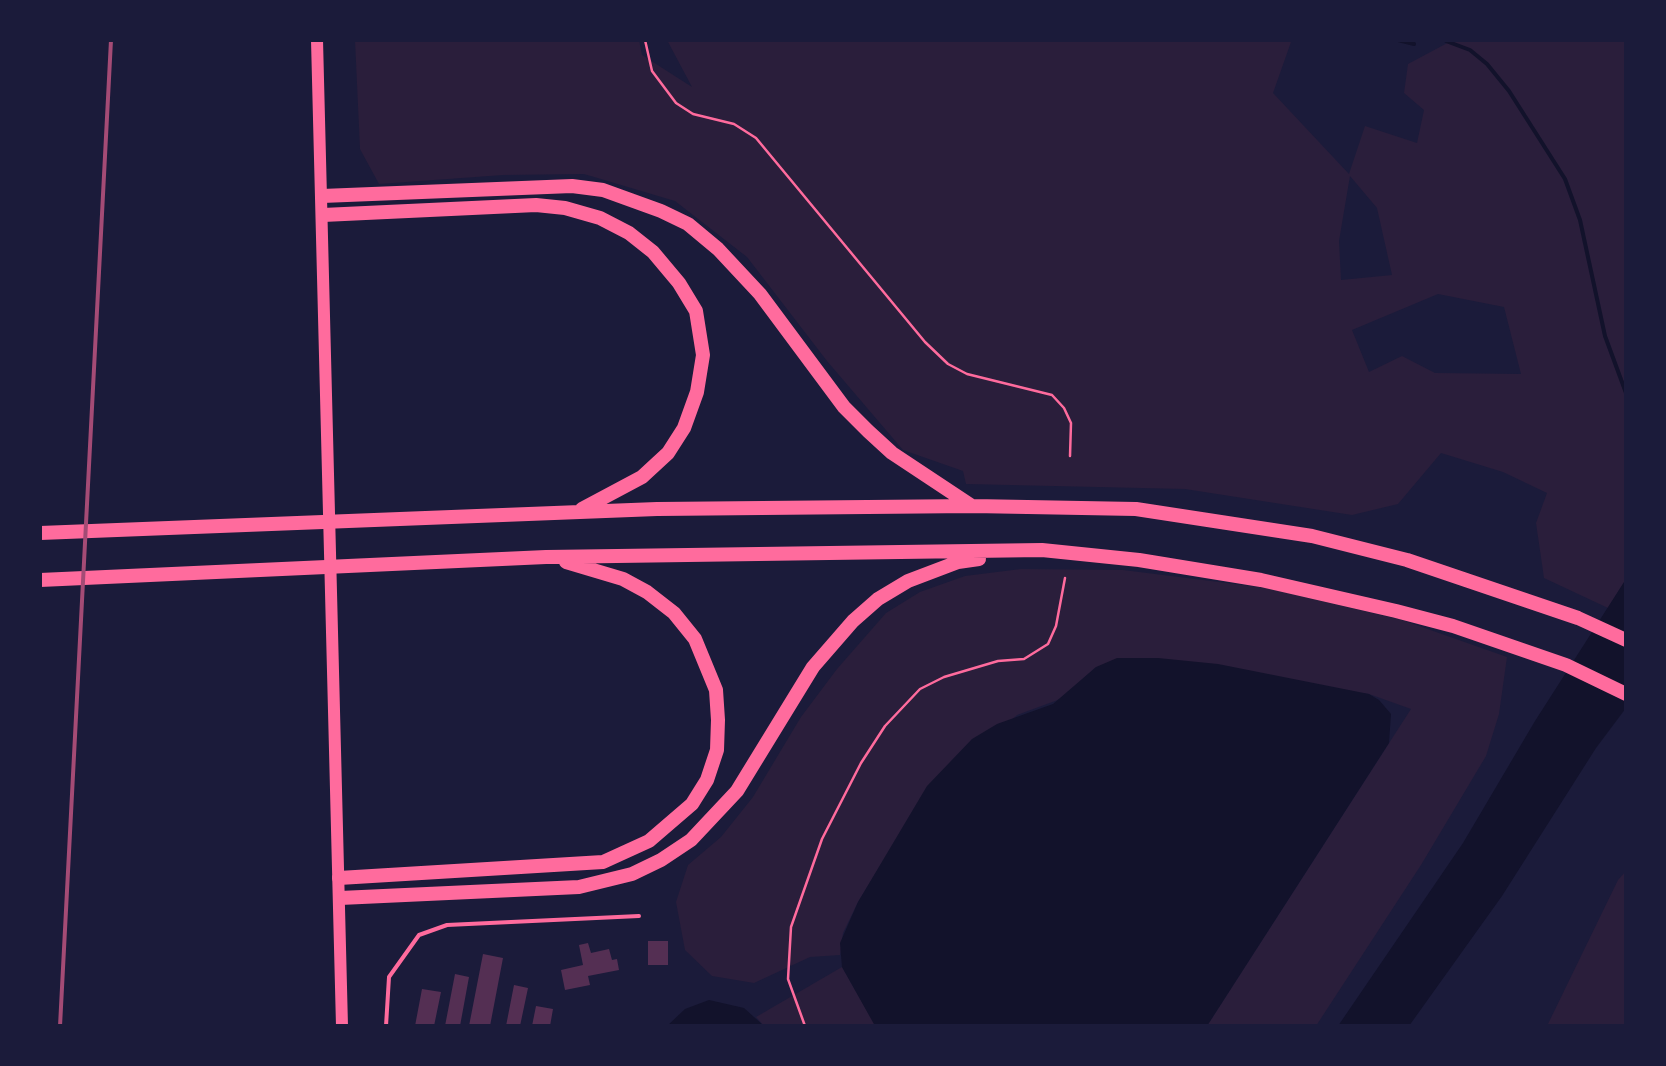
<!DOCTYPE html>
<html>
<head>
<meta charset="utf-8">
<style>
  body { margin:0 }
  #map { position:relative; width:1666px; height:1066px; overflow:hidden; background:#1b1b3a; font-family:Georgia,serif }
  canvas { display:block }
  .frame { position:absolute; inset:0; border:42px solid #1b1b3a; pointer-events:none }
</style>
</head>
<body>
<div id="map">
<canvas width="1666" height="1066"></canvas>
<div class="frame"></div>
</div>
<script>
const ctx = document.querySelector('canvas').getContext('2d');
ctx.lineJoin = 'round';
function fill(path, color) { ctx.fillStyle = color; ctx.fill(path, 'evenodd'); }
const poly = rows => new Path2D(rows.map(r => 'M' + r).join(''));
function trace(path, color, width, dash) { ctx.strokeStyle = color; ctx.lineWidth = width; ctx.lineCap = dash ? 'butt' : 'round'; ctx.setLineDash(dash || []); ctx.stroke(path); }
fill(poly([
  [355,40,639,40,642,55,692,87,667,40,1289,40,1291,42,1273,93,1349,174,1365,126,1417,143,1424,110,1404,93,1408,64,1453,40,1626,40,1626,579,1608,608,1544,578,1536,523,1547,493,1503,472,1441,453,1398,504,1352,515,1185,489,966,484,963,471,903,450,827,361,747,257,675,201,584,174,503,175,379,184,360,149],
  [1350,176,1377,208,1392,275,1341,280,1339,241],
  [1438,294,1504,307,1521,374,1435,373,1402,356,1369,372,1352,330],
  [1021,569,1123,570,1267,588,1402,620,1507,657,1499,714,1486,756,1421,865,1316,1026,1207,1026,1411,709,1369,694,1096,667,1063,698,1017,715,913,813,858,902,843,933,840,955,810,957,754,983,712,976,685,950,676,902,688,865,721,837,753,797,801,717,837,669,886,613,920,592,965,576],
  [1626,871,1626,1026,1547,1026,1618,880],
  [842,967,876,1026,764,1026,756,1017]
]), '#2a1e3b');
fill(poly([
  [1626,579,1626,708,1596,748,1502,896,1409,1026,1338,1026,1463,843,1535,721],
  [1117,658,1158,658,1218,664,1369,694,1379,700,1391,714,1389,743,1207,1026,875,1026,842,967,840,943,858,902,927,786,972,739,997,724,1053,704,1096,667],
  [709,1000,744,1008,764,1026,667,1026,685,1009]
]), '#12122b');
trace(poly([
  [1398,40,1414,44],
  [1446,41,1470,50,1487,64,1509,91,1565,179,1580,220,1605,336,1626,393]
]), '#12122b', 4);
fill(poly([
  [648,941,668,941,668,965,648,965],
  [588,943,591,953,609,949,612,960,617,959,619,970,588,976,590,985,565,990,561,970,583,965,579,945],
  [483,954,503,958,490,1026,469,1026],
  [455,974,469,977,460,1026,445,1026],
  [514,985,528,988,520,1026,506,1026],
  [422,989,441,992,434,1026,415,1026],
  [536,1006,553,1009,550,1026,532,1026]
]), '#542f53');
trace(poly([
  [645,40,652,71,676,103,693,114,734,124,756,138,925,342,948,364,967,374,1052,395,1064,408,1071,423,1070,456],
  [805,1026,788,979,791,927,822,839,861,763,885,726,920,689,944,677,998,661,1024,659,1048,644,1056,626,1065,578]
]), '#ff6b9d', 2.5);
trace(poly([
  [386,1026,389,977,419,935,447,925,639,916]
]), '#ff6b9d', 4);
trace(poly([
  [317,40,342,1026]
]), '#ff6b9d', 12);
trace(poly([
  [322,196,572,186,603,190,661,211,688,224,718,249,760,294,844,407,868,431,892,453,972,506],
  [323,215,536,205,565,208,600,218,629,233,653,252,679,283,696,311,703,355,697,392,684,428,668,453,642,477,582,509],
  [40,533,657,509,973,506,1136,509,1312,536,1407,560,1578,618,1626,640],
  [40,580,546,557,1042,550,1139,560,1261,580,1396,611,1453,626,1566,665,1626,694],
  [339,878,603,862,649,841,692,804,707,780,717,750,718,720,716,690,695,639,674,613,647,592,623,579,566,562],
  [340,898,579,887,632,874,661,860,691,840,737,791,813,667,853,621,878,599,908,581,958,562,979,559]
]), '#ff6b9d', 14);
trace(poly([
  [60,1026,111,40]
]), '#a44b75', 4);
</script>
</body>
</html>
